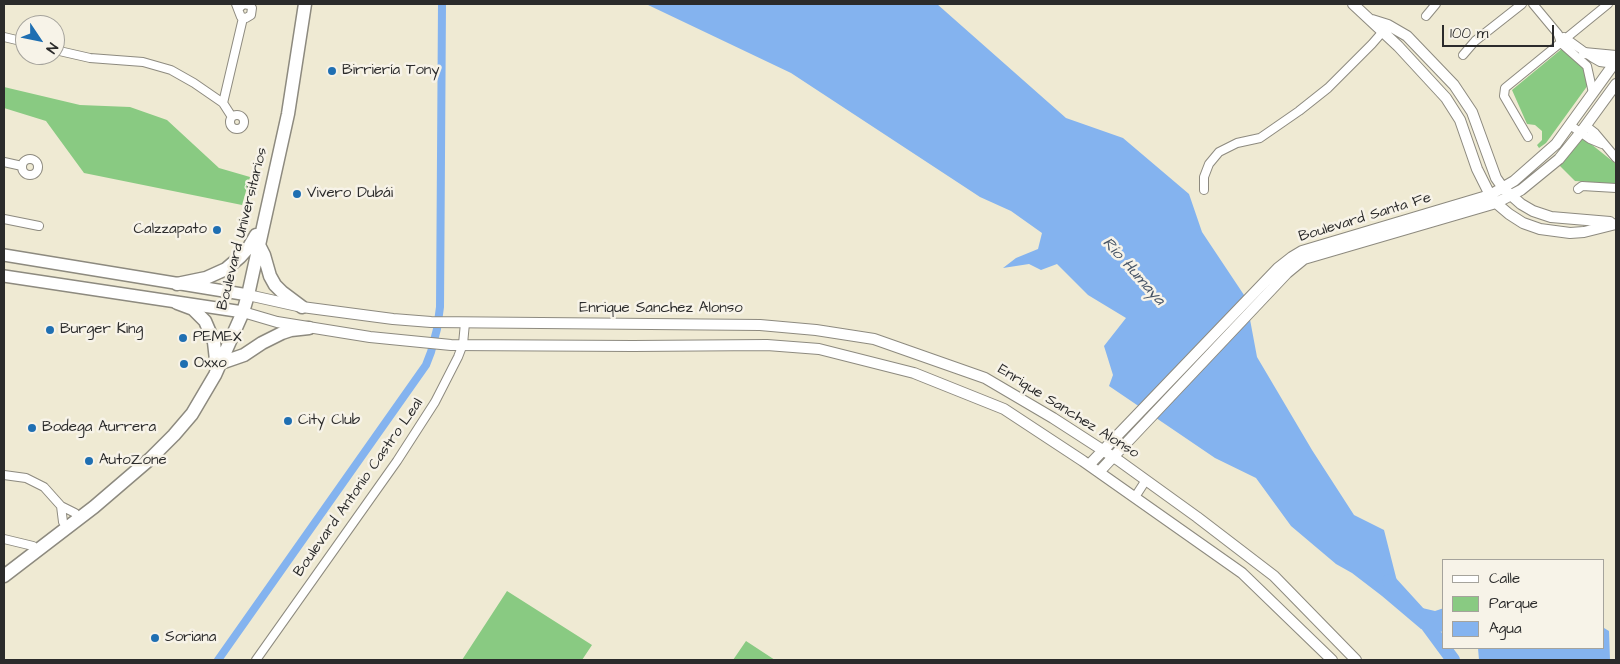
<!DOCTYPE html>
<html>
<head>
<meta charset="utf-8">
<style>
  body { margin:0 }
  #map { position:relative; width:1620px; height:664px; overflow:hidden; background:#efead3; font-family:"Architects Daughter",sans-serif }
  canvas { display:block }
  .frame { position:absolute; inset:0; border:5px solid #2b2b2b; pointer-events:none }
  .legend { position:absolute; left:1442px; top:559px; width:162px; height:90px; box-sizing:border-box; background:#f7f3e8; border:1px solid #a5a39c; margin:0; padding:6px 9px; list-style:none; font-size:15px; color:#2b2b2b }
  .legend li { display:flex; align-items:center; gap:10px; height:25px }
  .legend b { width:25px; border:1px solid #a5a39c }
  .north { position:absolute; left:15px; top:15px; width:50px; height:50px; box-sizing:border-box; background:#f7f3e8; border:1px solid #a5a39c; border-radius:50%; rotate:124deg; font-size:14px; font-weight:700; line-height:20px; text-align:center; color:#2b2b2b }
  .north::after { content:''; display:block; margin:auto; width:18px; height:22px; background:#1f6fb2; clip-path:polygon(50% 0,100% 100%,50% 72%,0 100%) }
  .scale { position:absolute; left:1442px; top:25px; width:112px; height:22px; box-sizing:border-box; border:2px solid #2b2b2b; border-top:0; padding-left:6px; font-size:15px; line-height:18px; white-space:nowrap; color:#2b2b2b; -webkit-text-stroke:4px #f7f3e8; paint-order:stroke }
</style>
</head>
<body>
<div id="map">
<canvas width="1620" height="664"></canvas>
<div class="frame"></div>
<ul class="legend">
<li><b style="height:6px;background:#fff"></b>Calle</li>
<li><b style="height:14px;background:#89ca82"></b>Parque</li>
<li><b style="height:14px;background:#84b3ef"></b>Agua</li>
</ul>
<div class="north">N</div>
<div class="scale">100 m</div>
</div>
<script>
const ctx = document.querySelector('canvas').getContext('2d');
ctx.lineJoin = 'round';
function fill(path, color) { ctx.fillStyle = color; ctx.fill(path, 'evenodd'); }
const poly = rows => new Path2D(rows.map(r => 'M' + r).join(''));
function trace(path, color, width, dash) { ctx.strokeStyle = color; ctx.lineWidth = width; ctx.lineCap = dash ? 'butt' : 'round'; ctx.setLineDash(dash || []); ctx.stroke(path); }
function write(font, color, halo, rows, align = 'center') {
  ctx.font = font + ' "Architects Daughter",sans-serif'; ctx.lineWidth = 5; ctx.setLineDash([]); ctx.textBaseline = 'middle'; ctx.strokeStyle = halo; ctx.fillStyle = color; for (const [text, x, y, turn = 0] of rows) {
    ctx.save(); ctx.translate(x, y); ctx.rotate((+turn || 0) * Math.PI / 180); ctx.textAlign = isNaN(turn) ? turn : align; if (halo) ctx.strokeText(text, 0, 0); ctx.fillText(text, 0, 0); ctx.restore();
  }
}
fill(poly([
  [1564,47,1582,61,1588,85,1546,143,1539,148,1537,145,1542,140,1542,131,1535,125,1527,124,1512,90],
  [4,87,80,105,130,107,167,120,219,168,250,177,242,205,84,173,46,121,4,108],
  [1581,136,1616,164,1616,184,1575,181,1559,165],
  [507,591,592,645,582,660,462,660],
  [746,641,775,660,733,660]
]), '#89ca82');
fill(poly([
  [646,4,937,4,1066,118,1123,138,1189,194,1202,232,1246,298,1257,357,1312,450,1354,515,1384,530,1399,589,1405,604,1435,611,1444,608,1444,632,1421,629,1382,596,1352,573,1336,564,1291,526,1256,478,1215,458,1109,386,1113,375,1104,346,1126,318,1088,295,1057,264,1041,270,1029,264,1003,268,1016,258,1038,249,1042,233,1011,211,980,197,791,73],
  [1604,628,1609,631,1610,660,1479,660,1478,648,1604,648]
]), '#84b3ef');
trace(poly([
  [218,660,426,365,431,352,437,329,440,307,442,4]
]), '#84b3ef', 8);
trace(poly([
  [1389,581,1420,615,1453,660]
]), '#84b3ef', 14);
const minor = poly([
  [236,4,241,17,246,18,251,15,252,8,249,5,244,4,239,8],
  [1533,4,1558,34,1561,43,1587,66,1593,93],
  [1426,16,1436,4],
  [4,37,25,42],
  [1564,37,1593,58,1600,62,1614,64],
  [55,50,90,58,143,62,171,70,194,83,223,103,232,117],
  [1463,55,1475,41,1522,4],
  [223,103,243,18],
  '230 122a7 7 0 1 1 14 0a7 7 0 1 1-14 0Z',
  [1570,125,1590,139,1602,144],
  [1586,126,1595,133,1616,158],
  [1528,137,1504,96,1505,88,1608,4],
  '22 167a8 8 0 1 1 16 0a8 8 0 1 1-16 0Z',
  [4,162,22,166],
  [1578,189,1582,186,1616,188],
  [1204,190,1204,177,1209,164,1219,152,1237,143,1260,138,1299,111,1328,88,1372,44,1385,29],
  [4,219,39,226],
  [4,475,26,478,44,487,61,506,63,522,67,527],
  [1135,497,1146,480],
  [61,506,75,513,79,519],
  [4,539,33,546],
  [256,660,397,461,435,402,458,357,463,344,465,323]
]);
const tertiary = poly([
  [1353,4,1398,46,1446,98,1460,120,1477,169,1490,195,1496,203,1509,214,1523,223,1540,229,1570,233,1584,232,1616,224],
  [1372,20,1388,25,1407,36,1454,85,1472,112,1496,178,1503,188,1521,204,1533,211,1551,217,1610,222],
  [1584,53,1616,56],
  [248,295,302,307,393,319,431,322,760,325,816,330,874,339,985,378,1053,418,1118,460,1197,517,1274,576,1356,660],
  [243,312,277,322,370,337,451,345,633,346,767,345,819,349,914,373,1004,409,1083,461,1242,573,1332,660],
  [1089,465,1278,268,1292,257,1302,251,1490,195,1514,181,1556,144,1616,61],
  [1099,472,1287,273,1304,259,1496,203,1521,190,1559,159,1581,132,1616,84]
]);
const secondary = poly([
  [4,255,248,295],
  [4,276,243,312]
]);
const primary = poly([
  [258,243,264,255,270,276,275,285,282,292,302,307],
  [177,284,206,278,226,269,240,257,249,247,256,235],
  [177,303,193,309,205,321,214,342,216,360],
  [221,363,244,355,262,343,282,333,291,330,309,328],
  [4,576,94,507,150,459,174,435,192,414,215,375,243,312,248,295,288,114,305,4]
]);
trace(minor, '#8d8a7f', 10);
trace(tertiary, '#8d8a7f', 12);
trace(secondary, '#8d8a7f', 14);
trace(primary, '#8d8a7f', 15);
trace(minor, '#fff', 8);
trace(tertiary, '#fff', 10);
trace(secondary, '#fff', 11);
trace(primary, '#fff', 12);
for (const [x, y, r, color] of [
  [332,71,5,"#1f6fb2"],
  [297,194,5,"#1f6fb2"],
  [217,230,5,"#1f6fb2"],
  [50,330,5,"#1f6fb2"],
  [183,338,5,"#1f6fb2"],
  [184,364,5,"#1f6fb2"],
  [288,421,5,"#1f6fb2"],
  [32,428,5,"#1f6fb2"],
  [89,461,5,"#1f6fb2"],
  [155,638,5,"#1f6fb2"]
]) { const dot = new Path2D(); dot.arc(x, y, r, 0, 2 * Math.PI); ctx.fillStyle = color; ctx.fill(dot); trace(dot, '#f7f3e8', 2); }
write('15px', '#2b2b2b', '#f7f3e8', [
  ["Birriería Tony",342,71],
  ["Vivero Dubái",307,194],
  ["Calzzapato",207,230,"right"],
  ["Burger King",60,330],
  ["PEMEX",193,338],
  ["Oxxo",194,364],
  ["City Club",298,421],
  ["Bodega Aurrera",42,428],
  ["AutoZone",99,461],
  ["Soriana",165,638]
], 'left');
write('15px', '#2b2b2b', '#f7f3e8', [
  ["Boulevard Santa Fe",1365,218,-17],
  ["Boulevard Universitarios",243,229,-76],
  ["Enrique Sanchez Alonso",661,309],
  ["Enrique Sanchez Alonso",1068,412,32],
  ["Boulevard Antonio Castro Leal",359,488,-55]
]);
write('italic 16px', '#465466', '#f7f3e8', [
  ["Río Humaya",1133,272,48]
]);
</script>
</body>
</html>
